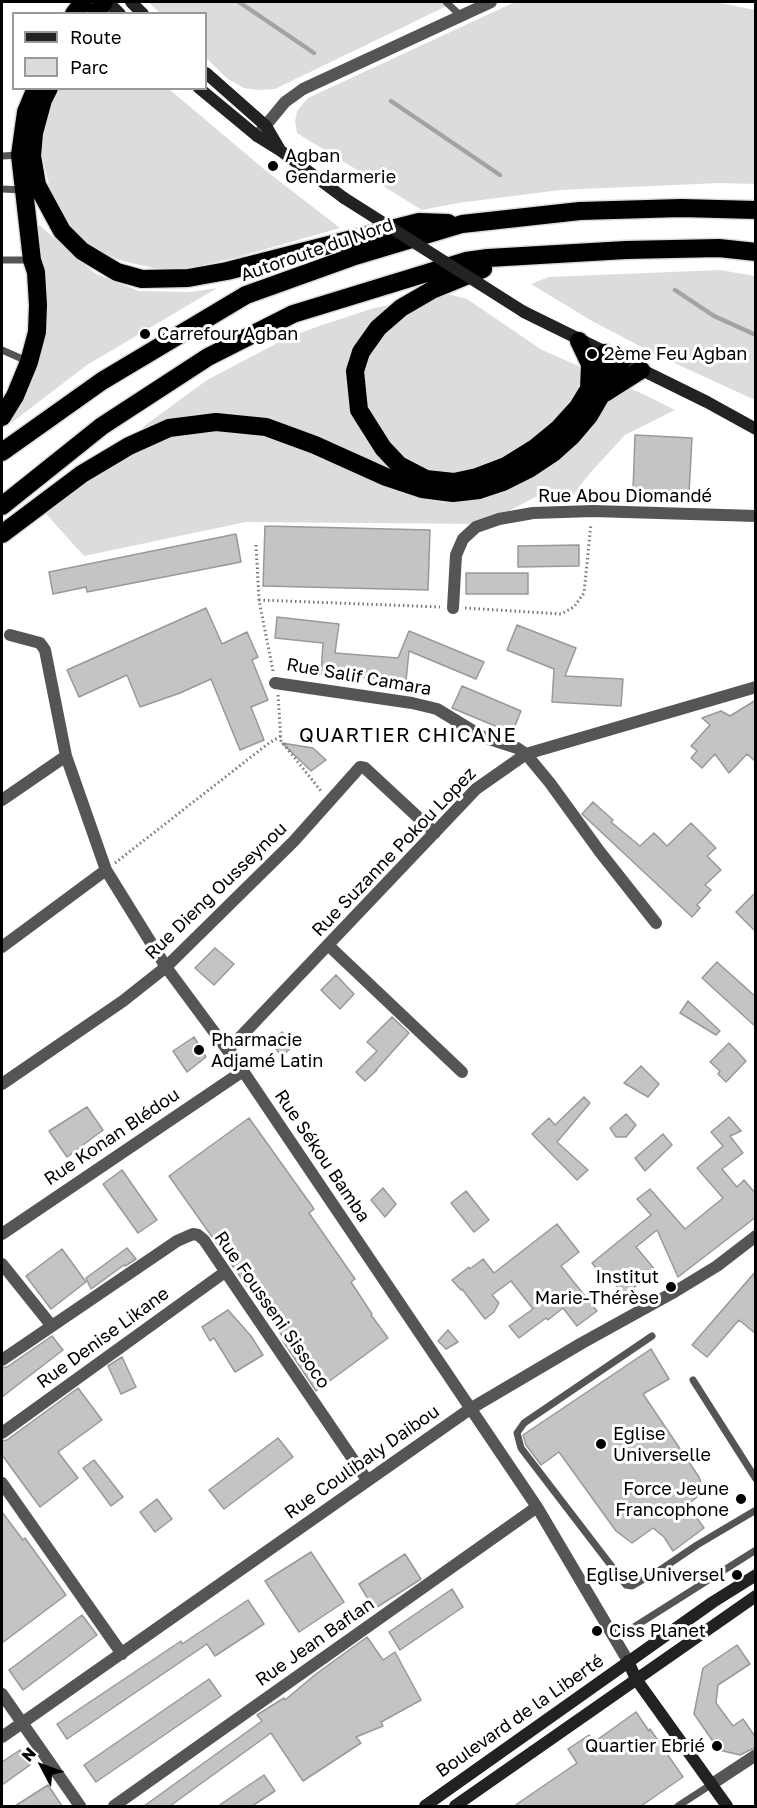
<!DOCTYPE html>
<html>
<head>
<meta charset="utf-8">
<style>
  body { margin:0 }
  #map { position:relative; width:757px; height:1808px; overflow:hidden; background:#fff; font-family:"Golos Text",sans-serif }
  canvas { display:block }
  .frame { position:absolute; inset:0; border:3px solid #000; pointer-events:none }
  .legend { position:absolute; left:12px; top:12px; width:195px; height:78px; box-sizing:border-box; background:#fff; border:2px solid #999; margin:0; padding:8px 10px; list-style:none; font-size:18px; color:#000 }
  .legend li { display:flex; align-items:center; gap:12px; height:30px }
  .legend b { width:30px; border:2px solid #999 }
  .north { position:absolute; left:12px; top:1736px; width:60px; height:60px; -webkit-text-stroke:4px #fff; paint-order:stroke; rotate:311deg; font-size:16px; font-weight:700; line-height:24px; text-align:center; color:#000 }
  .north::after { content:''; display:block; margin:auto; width:21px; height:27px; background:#000; clip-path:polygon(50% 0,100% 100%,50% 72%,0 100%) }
</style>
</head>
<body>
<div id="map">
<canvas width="757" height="1808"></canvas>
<div class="frame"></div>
<ul class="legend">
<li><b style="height:8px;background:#222"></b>Route</li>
<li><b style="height:16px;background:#dcdcdc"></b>Parc</li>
</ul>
<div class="north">N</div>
</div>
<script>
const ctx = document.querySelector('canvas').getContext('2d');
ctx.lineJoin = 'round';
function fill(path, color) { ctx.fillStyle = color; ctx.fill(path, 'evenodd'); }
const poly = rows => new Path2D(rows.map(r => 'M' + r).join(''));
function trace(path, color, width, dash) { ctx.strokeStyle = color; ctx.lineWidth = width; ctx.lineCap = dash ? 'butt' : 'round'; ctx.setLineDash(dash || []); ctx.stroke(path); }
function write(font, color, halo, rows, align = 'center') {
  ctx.font = font + ' "Golos Text",sans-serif'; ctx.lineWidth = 6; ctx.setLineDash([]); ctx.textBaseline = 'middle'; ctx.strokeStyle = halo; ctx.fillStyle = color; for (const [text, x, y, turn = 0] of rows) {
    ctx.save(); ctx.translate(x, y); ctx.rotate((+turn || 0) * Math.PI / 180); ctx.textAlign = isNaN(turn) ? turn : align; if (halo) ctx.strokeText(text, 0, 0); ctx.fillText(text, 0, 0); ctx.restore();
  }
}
fill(poly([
  [148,2,455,2,275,89,258,90,244,88,228,79,206,58,206,14,160,13],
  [515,2,716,2,755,10,755,184,720,183,560,190,458,203,422,210,297,133,295,122,297,111,308,98],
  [57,89,169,89,265,170,340,228,234,258,189,268,154,268,122,261,95,249,74,230,60,209,49,185,42,154,45,121,52,96],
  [39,225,96,274,139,291,191,292,217,288,87,365,11,423,37,369,44,323,46,286,38,241],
  [720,270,755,276,755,400,657,355,592,321,531,284,549,277],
  [448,294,467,299,542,350,645,395,675,410,625,435,590,473,570,499,535,497,485,524,246,522,84,556,46,514,147,424,207,380,287,338,322,325,374,308]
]), '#dcdcdc');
trace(poly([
  [239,2,314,53],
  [391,101,500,175],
  [675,290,714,316,756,335]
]), '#a3a3a3', 4.5);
const building = poly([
  [635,435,692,438,689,493,633,491,635,435],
  [265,526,430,530,428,590,263,586,265,526],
  [236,534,241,562,87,592,86,587,53,594,49,572,236,534],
  [579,545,579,566,518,567,518,546,579,545],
  [466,573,528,573,528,594,466,594,466,573],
  [206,608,222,644,247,632,258,657,252,660,268,700,251,707,264,740,240,750,211,679,180,693,140,707,127,675,79,697,67,670,206,608],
  [277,617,339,624,335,653,398,658,409,631,484,662,476,679,409,651,406,681,321,674,323,643,275,638,277,617],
  [517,625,576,648,565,676,623,679,621,706,552,702,554,669,507,650,517,625],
  [462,686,521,711,512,733,452,708,462,686],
  [756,700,756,762,747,754,729,773,715,754,702,768,691,758,697,751,691,746,710,725,702,718,721,711,730,716,756,700],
  [282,743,313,748,326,760,311,771,282,743],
  [593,802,613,820,611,822,640,846,654,833,667,846,691,823,716,848,707,856,721,870,705,885,711,890,697,905,700,908,692,917,582,814,593,802],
  [756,892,756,932,736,912,756,892],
  [215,948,234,964,214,985,195,968,215,948],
  [717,962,756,997,756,1027,702,978,717,962],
  [336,975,354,994,340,1009,321,990,336,975],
  [688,1001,720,1031,716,1035,680,1013,688,1001],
  [392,1017,409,1033,376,1070,377,1070,365,1081,356,1072,377,1051,367,1042,392,1017],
  [282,1032,295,1044,282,1056,270,1042,282,1032],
  [194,1037,206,1057,187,1072,173,1051,194,1037],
  [729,1043,746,1061,726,1082,718,1074,720,1071,710,1062,729,1043],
  [641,1066,659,1084,648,1097,624,1083,641,1066],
  [584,1097,590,1103,557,1142,588,1170,577,1180,532,1134,549,1118,555,1125,584,1097],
  [87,1107,103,1130,67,1157,49,1131,87,1107],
  [626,1114,636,1125,626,1137,616,1137,610,1128,626,1114],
  [729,1117,741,1131,730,1136,743,1153,722,1169,737,1187,744,1180,756,1194,756,1217,678,1277,657,1230,636,1247,656,1271,624,1295,605,1272,601,1274,592,1263,651,1215,637,1199,650,1189,685,1229,723,1198,697,1168,723,1146,711,1132,729,1117],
  [249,1118,314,1209,309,1213,355,1279,351,1282,372,1314,371,1315,388,1338,316,1391,283,1341,285,1340,169,1176,249,1118],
  [663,1134,672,1145,645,1171,635,1158,663,1134],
  [122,1170,157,1220,138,1233,103,1184,122,1170],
  [383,1188,396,1204,385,1217,371,1200,383,1188],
  [466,1191,489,1220,474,1232,451,1203,466,1191],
  [557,1224,579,1252,561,1266,597,1311,577,1326,563,1308,548,1320,546,1318,519,1338,509,1326,533,1309,511,1281,492,1295,499,1303,494,1312,485,1319,462,1289,461,1290,452,1280,469,1267,470,1269,483,1259,494,1273,557,1224],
  [127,1248,136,1259,125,1266,124,1265,91,1289,86,1278,127,1248],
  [62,1249,86,1282,51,1309,26,1276,62,1249],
  [756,1271,756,1334,739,1320,707,1357,692,1345,756,1271],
  [228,1310,251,1336,263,1355,235,1372,214,1338,210,1341,202,1327,228,1310],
  [448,1330,458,1342,446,1349,438,1341,448,1330],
  [52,1336,63,1350,2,1397,2,1368,7,1367,52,1336],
  [651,1349,669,1379,643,1394,699,1477,704,1491,691,1502,694,1514,704,1528,673,1551,664,1537,653,1528,632,1543,616,1531,559,1452,541,1465,526,1445,523,1435,651,1349],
  [122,1357,136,1387,121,1394,108,1366,122,1357],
  [78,1388,102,1420,58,1452,78,1478,40,1507,2,1455,2,1441,7,1440,78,1388],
  [278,1438,293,1457,224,1509,209,1490,278,1438],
  [94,1460,123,1497,111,1506,83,1468,94,1460],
  [157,1499,172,1519,155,1532,140,1512,157,1499],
  [2,1512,23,1540,25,1538,66,1595,2,1643,2,1512],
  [311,1552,344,1602,299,1632,265,1581,311,1552],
  [405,1554,421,1579,374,1609,359,1584,405,1554],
  [452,1589,463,1607,400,1650,389,1632,452,1589],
  [248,1600,264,1624,215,1656,207,1644,67,1739,57,1724,181,1641,182,1644,248,1600],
  [82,1615,97,1635,23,1690,9,1670,82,1615],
  [367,1637,383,1660,395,1652,421,1700,381,1722,383,1726,356,1737,361,1743,303,1781,271,1733,170,1806,144,1806,262,1721,257,1715,284,1698,285,1700,316,1674,367,1637],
  [737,1645,750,1664,718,1685,716,1703,733,1726,743,1719,756,1738,756,1747,740,1755,719,1750,694,1714,703,1668,737,1645],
  [209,1679,221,1696,96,1782,84,1765,209,1679],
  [636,1712,649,1731,650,1729,683,1777,641,1806,514,1806,577,1763,568,1749,589,1735,594,1742,636,1712],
  [20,1750,30,1765,2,1785,2,1762,20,1750],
  [264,1775,275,1791,252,1806,218,1806,264,1775],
  [48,1785,62,1806,15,1806,48,1785]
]);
fill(building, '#c4c4c4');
trace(building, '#999', 1.5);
const highway = poly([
  [74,14,83,2],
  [96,14,104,2],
  [49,88,43,100,34,133,32,156,37,185,62,231,82,251,117,272,142,279,188,278,227,271,419,222,448,223],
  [483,269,432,290,401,308,378,328,361,352,355,371,359,410,383,448,399,465,426,479,454,482,477,477,506,466,535,448,558,429,578,407,589,389,590,364,579,341],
  [592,382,605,353],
  [605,393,641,370],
  [2,417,15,396,29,362,37,332,38,305,36,272,32,260,20,155,26,112,36,88],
  [2,452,102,381,246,295,352,257,462,224,580,211,681,208,756,210],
  [2,506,102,426,208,357,293,314,466,261,488,258,626,250,719,248,756,252],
  [2,534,82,474,129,446,169,428,216,422,266,427,315,445,386,477,422,489,453,493,479,490,503,482,529,469,553,453,572,436,589,416,621,361]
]);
trace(highway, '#dbdbdb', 21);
trace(poly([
  [256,545,259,600,273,671],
  [259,600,440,607],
  [465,608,561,614,574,607,584,593,591,524],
  [278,695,281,741,321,791],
  [115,863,269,743,281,736]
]), '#777', 3, [1.5, 3]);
trace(poly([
  [446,2,461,16],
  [2,156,20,155],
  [2,189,23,190],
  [2,260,30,260],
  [2,350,27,361],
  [652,1336,524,1423,517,1433,521,1448,626,1585,632,1586,663,1568,697,1545,756,1510],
  [693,1380,756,1479],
  [615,1639,756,1550],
  [678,1806,712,1784]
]), '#555', 7);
trace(poly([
  [257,136,285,102,303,89,491,2],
  [453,608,456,555,463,539,476,527,499,519,533,513,593,511,756,516],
  [10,635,40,643,45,650,66,756,106,870,166,967,243,1071,537,1507,628,1661],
  [275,683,412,703,437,709,483,737,517,748,526,754,550,783,600,852,656,923],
  [2,800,66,756],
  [328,945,462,1072],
  [2,947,106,870],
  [228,1050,476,789,526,754,756,687],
  [2,1084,123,1001,166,967,294,841,360,767,365,768,435,833],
  [2,1234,243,1071],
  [2,1264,51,1325],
  [2,1360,177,1241,193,1234,198,1235,204,1240,367,1480],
  [2,1433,225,1272],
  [2,1483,122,1654],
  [2,1694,80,1806],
  [2,1737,470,1409,582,1343,676,1291,717,1266,756,1236],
  [712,1784,756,1755],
  [114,1806,537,1507]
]), '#555', 12);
trace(poly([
  [108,2,120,14],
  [131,2,143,14],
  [206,73,266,126,280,150],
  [199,88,257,136,281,151,344,198],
  [524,312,707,402,756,429],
  [628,1661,636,1679,727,1806],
  [425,1806,713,1602,756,1575],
  [455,1806,756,1596]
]), '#222', 12);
trace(highway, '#000', 18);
trace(poly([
  [344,198,524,312]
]), '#222', 12);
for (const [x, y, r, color] of [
  [273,166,6,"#000"],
  [145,334,6,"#000"],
  [592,354,6,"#000"],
  [199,1050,6,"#000"],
  [671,1287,6,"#000"],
  [601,1444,6,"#000"],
  [741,1499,6,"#000"],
  [737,1575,6,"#000"],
  [597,1631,6,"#000"],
  [717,1746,6,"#000"]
]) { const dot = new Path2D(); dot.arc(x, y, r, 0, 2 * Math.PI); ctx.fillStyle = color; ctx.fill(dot); trace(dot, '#fff', 2); }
write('18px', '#000', '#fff', [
  ["Agban",285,156],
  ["Gendarmerie",285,177],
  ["Carrefour Agban",157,334],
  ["2ème Feu Agban",604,354],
  ["Pharmacie",211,1040],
  ["Adjamé Latin",211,1061],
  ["Institut",659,1277,"right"],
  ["Marie-Thérèse",659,1298,"right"],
  ["Eglise",613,1434],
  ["Universelle",613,1455],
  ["Force Jeune",729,1489,"right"],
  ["Francophone",729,1510,"right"],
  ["Eglise Universel",725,1575,"right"],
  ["Ciss Planet",609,1631],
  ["Quartier Ebrié",705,1746,"right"]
], 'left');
write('18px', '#000', '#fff', [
  ["Autoroute du Nord",317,250,-19],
  ["Rue Abou Diomandé",625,496],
  ["Rue Salif Camara",359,677,10],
  ["Rue Suzanne Pokou Lopez",394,852,-46],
  ["Rue Dieng Ousseynou",216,891,-44],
  ["Rue Konan Blédou",112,1137,-34],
  ["Rue Sékou Bamba",322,1156,56],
  ["Rue Fousseni Sissoco",272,1310,55],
  ["Rue Denise Likane",103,1338,-36],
  ["Rue Coulibaly Daibou",362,1462,-35],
  ["Rue Jean Baflan",315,1642,-35],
  ["Boulevard de la Liberté",520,1716,-35]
]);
ctx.letterSpacing = '1.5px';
write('20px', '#000', '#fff', [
  ["QUARTIER CHICANE",408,736]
]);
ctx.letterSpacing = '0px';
</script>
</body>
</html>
